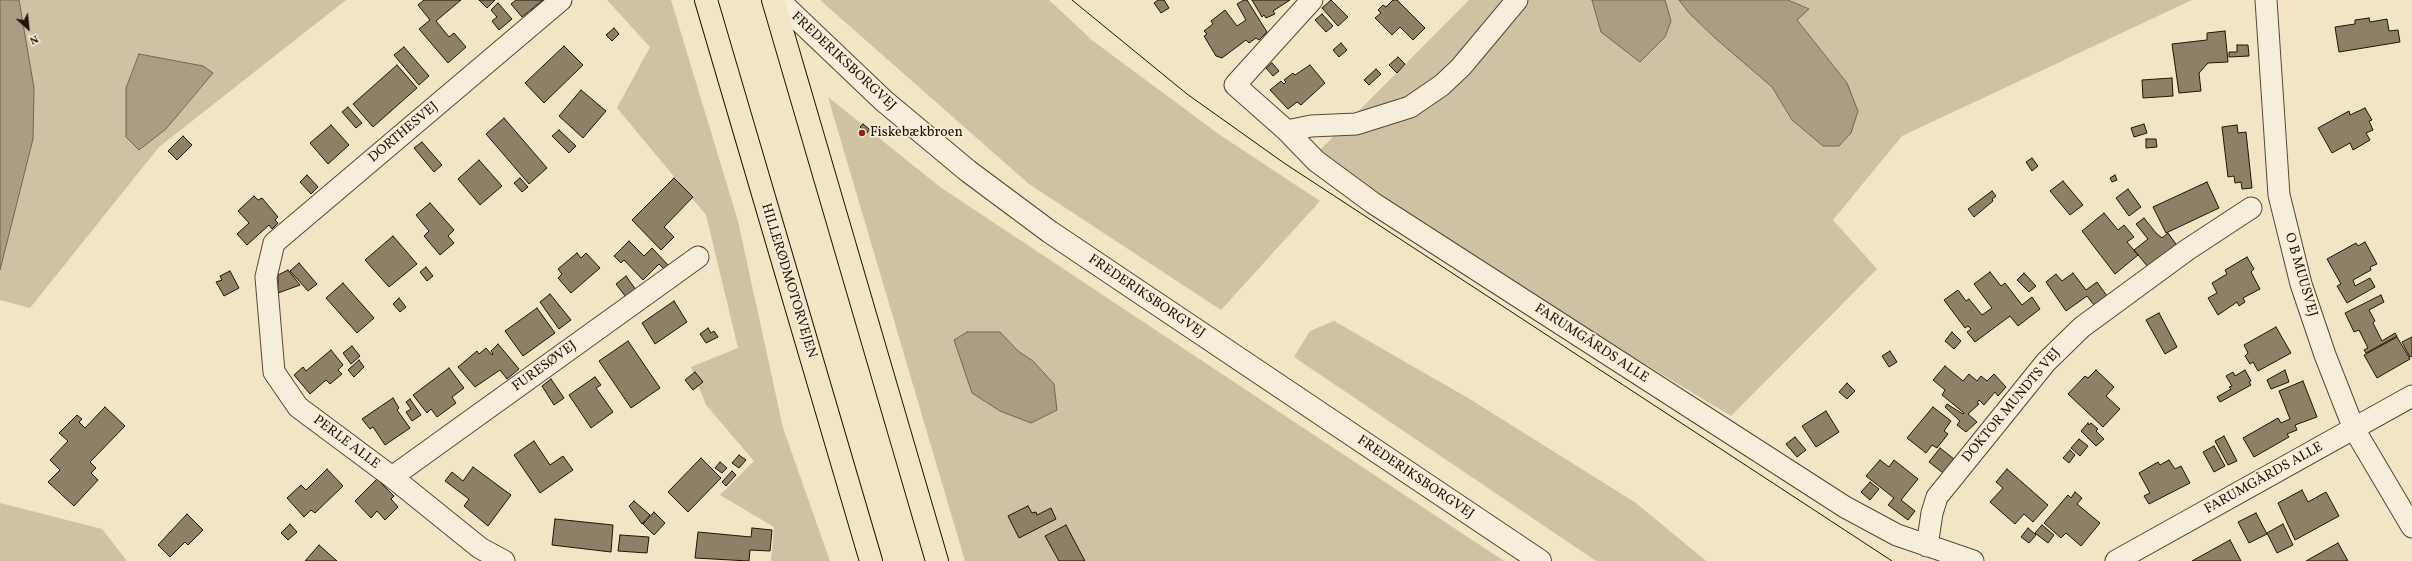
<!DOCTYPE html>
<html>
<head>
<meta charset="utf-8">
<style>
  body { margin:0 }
  #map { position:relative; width:2412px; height:561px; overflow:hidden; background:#f1e5c6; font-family:Vollkorn,serif }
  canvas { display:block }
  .north { position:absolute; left:8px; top:8px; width:40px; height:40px; -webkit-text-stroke:3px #f6eeda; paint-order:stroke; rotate:153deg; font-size:11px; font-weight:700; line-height:16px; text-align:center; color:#231200 }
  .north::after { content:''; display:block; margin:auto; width:14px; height:18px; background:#231200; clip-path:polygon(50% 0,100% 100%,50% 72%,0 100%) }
</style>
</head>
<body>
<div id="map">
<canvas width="2412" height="561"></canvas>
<div class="north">N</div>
</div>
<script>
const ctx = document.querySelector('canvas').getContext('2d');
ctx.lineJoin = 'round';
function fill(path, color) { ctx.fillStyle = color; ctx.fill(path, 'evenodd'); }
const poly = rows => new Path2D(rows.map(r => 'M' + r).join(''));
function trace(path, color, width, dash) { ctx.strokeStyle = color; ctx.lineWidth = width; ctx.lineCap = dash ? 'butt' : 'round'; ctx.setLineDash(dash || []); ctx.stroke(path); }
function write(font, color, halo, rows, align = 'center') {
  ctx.font = font + ' Vollkorn,serif'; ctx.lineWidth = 3.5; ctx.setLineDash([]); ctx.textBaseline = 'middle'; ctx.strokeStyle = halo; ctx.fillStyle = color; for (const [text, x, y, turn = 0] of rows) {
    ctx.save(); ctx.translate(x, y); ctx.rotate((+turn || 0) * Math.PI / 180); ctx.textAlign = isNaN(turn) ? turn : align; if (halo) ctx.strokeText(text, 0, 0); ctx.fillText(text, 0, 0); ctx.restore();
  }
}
fill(poly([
  [19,0,346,0,159,147,30,308,0,300,0,270,33,139],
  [139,54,213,73,166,129,139,150,126,137,126,88],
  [607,0,671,0,738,221,783,428,830,561,771,561,774,527,720,495,754,461,706,405,691,367,738,348,706,215,617,108,650,47],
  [820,0,1049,0,1093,41,1220,135,1320,201,1221,310,1029,184],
  [1469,0,1592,0,1601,32,1671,21,1665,0,1679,0,1690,14,1715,38,1772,87,1792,120,1823,146,1839,146,1851,133,1847,83,1797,20,1808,9,1788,0,2192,0,1902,136,1833,220,1877,269,1731,416,1309,161],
  [828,97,940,187,1504,561,965,561],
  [967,332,1000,332,1018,352],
  [1334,321,1468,398,1636,503,1706,561,1596,561,1294,357,1310,331],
  [0,503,102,529,127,561,0,561]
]), '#cec1a4');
const water = poly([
  [0,0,19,0,34,88,33,139,0,270,0,0],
  [1592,0,1665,0,1671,21,1665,37,1640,62,1601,32,1592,0],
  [1679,0,1788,0,1809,9,1797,20,1847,83,1858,111,1851,133,1839,146,1823,146,1792,120,1772,87,1715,38,1690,14,1679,0],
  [139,54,203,66,213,73,166,129,139,150,126,137,126,88,139,54],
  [967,332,1000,332,1018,351,1033,361,1054,384,1057,410,1031,423,1000,411,972,393,954,340,967,332]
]);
fill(water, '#ab9d83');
trace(water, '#75654f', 1);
const building = poly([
  [424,0,461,0,436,21,449,37,454,33,466,47,448,63,419,29,430,20,418,5,424,0],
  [479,0,495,0,487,8,479,0],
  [516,0,543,0,522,17,511,4,516,0],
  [1158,0,1164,0,1169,8,1161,13,1154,3,1158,0],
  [1244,0,1247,0,1267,32,1259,40,1256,38,1249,43,1246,40,1222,58,1216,56,1204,36,1207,34,1204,31,1213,24,1211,21,1225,10,1237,26,1246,20,1237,4,1244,0],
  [1252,0,1290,0,1273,11,1275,14,1266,18,1264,15,1262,17,1252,0],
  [1331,0,1348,17,1338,26,1322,8,1331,0],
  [1393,0,1397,0,1425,28,1413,40,1400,27,1392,35,1375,18,1381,13,1378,10,1383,5,1386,7,1393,0],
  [498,3,512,19,499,30,492,21,497,17,491,10,498,3],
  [1322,14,1333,26,1326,32,1315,20,1322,14],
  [2369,18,2370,22,2387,19,2389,31,2398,30,2400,42,2339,52,2335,27,2355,24,2355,20,2369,18],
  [614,28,619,34,612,41,606,35,614,28],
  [2225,31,2228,62,2208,63,2199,73,2201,91,2179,93,2172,44,2207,40,2207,33,2225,31],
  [1341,43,1347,50,1339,57,1333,50,1341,43],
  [2237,45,2248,45,2249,56,2229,57,2229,52,2237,52,2237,45],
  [564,46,583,65,544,103,525,83,564,46],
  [404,47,429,76,419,85,394,55,404,47],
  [1398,57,1405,64,1397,73,1389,65,1398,57],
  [1272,63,1279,71,1273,76,1266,68,1272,63],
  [397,65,417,88,373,127,353,104,397,65],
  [1310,65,1325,83,1301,105,1297,102,1288,109,1270,90,1281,81,1284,84,1286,82,1284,80,1293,73,1295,75,1310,65],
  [1376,69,1381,74,1369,85,1364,80,1376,69],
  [2172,78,2173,96,2143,98,2142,80,2172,78],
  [581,90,606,111,583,138,559,116,581,90],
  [348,107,362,123,356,128,342,112,348,107],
  [2365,108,2372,120,2369,121,2373,130,2366,133,2370,140,2353,150,2350,143,2332,153,2318,128,2349,111,2350,115,2365,108],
  [504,118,547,168,529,184,486,134,504,118],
  [863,124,869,129,867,133,860,127,863,124],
  [2144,124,2147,133,2134,137,2131,128,2144,124],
  [331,125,349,145,328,164,310,143,331,125],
  [2237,125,2238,133,2246,132,2252,188,2242,189,2241,182,2235,183,2234,176,2228,177,2222,127,2237,125],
  [559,130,576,146,569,153,552,136,559,130],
  [183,136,192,145,177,160,168,151,183,136],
  [2146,139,2156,139,2157,147,2146,148,2146,139],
  [422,142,442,165,434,172,414,148,422,142],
  [2032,158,2038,166,2032,171,2026,162,2032,158],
  [479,160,502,186,480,205,458,179,479,160],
  [307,175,318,187,311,194,300,182,307,175],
  [2115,175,2117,180,2112,182,2110,178,2115,175],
  [520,178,528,187,522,192,514,183,520,178],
  [674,178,693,197,664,227,674,237,661,250,632,220,674,178],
  [2063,181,2083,205,2070,215,2050,191,2063,181],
  [2207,182,2219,208,2166,233,2153,207,2207,182],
  [2128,189,2141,207,2129,216,2116,198,2128,189],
  [1992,191,1996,196,1992,199,1993,201,1974,217,1968,209,1992,191],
  [254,196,258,200,262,198,278,217,275,220,278,223,272,229,269,225,247,245,237,234,249,223,238,211,254,196],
  [430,203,454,230,448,236,454,243,440,255,424,236,429,231,416,215,430,203],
  [2104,213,2118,230,2124,225,2134,237,2127,242,2138,255,2115,274,2082,231,2104,213],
  [2144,218,2156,233,2162,238,2168,233,2178,247,2148,267,2134,250,2148,239,2136,224,2144,218],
  [393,236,417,264,389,287,365,260,393,236],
  [629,241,644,256,652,248,669,266,665,270,659,264,643,280,624,260,621,263,614,256,629,241],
  [2365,242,2377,264,2370,267,2371,270,2353,280,2355,286,2370,278,2375,287,2347,303,2337,286,2341,284,2327,259,2356,243,2358,246,2365,242],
  [577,253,581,258,586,253,600,268,571,293,558,278,562,274,558,269,577,253],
  [2247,257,2254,269,2251,272,2260,289,2243,298,2245,302,2239,306,2237,302,2218,315,2208,298,2217,293,2212,283,2227,274,2225,270,2247,257],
  [299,263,317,284,308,291,290,271,299,263],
  [426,267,433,276,427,281,420,272,426,267],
  [288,270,300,285,278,293,278,275,288,270],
  [230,271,239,288,224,296,216,282,222,280,220,276,230,271],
  [1990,272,2001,286,2005,283,2022,305,2032,297,2040,309,2018,326,2010,316,1975,342,1967,332,1971,329,1968,326,1965,328,1944,300,1958,290,1966,301,1969,299,1982,315,1992,308,1974,284,1990,272],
  [2024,273,2036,286,2029,292,2017,280,2024,273],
  [2073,273,2086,290,2097,282,2107,296,2094,305,2087,296,2066,311,2046,282,2056,274,2062,281,2073,273],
  [626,276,636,290,626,297,616,284,626,276],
  [343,283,374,318,357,333,326,298,343,283],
  [550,294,571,320,559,329,540,302,550,294],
  [2381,295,2384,302,2369,310,2375,321,2373,323,2382,341,2395,333,2397,336,2366,353,2364,350,2368,348,2359,330,2354,332,2345,313,2381,295],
  [399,298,406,307,400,312,393,304,399,298],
  [674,301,687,322,655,344,642,323,674,301],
  [537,308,555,333,523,356,505,331,537,308],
  [2159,313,2177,347,2165,354,2146,320,2159,313],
  [2276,327,2291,353,2258,371,2253,362,2250,364,2245,356,2248,353,2244,345,2276,327],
  [708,328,711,333,714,331,718,337,706,343,700,334,708,328],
  [1952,332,1961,341,1954,349,1945,341,1952,332],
  [2397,337,2410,359,2377,378,2364,355,2397,337],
  [2412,337,2412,356,2410,357,2402,342,2412,337],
  [628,341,660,388,631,408,599,361,628,341],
  [498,344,519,369,507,379,500,370,475,387,458,367,477,351,479,354,486,348,492,355,493,354,491,351,498,344],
  [352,346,360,356,351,364,343,353,352,346],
  [331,350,343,365,338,370,342,374,330,384,326,380,310,394,294,375,303,367,306,371,331,350],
  [1890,351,1897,362,1889,367,1882,356,1890,351],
  [359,360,364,367,354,377,348,370,359,360],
  [1945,366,1963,381,1969,374,1977,381,1981,376,1987,381,1994,374,2006,387,1998,396,1995,392,1984,405,1979,400,1977,403,1979,404,1968,414,1977,422,1966,432,1957,425,1960,421,1945,407,1947,404,1963,414,1964,413,1942,395,1945,390,1933,380,1945,366],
  [449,368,464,388,452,397,456,403,437,417,431,409,427,413,413,395,449,368],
  [2096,370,2114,387,2106,396,2120,409,2103,427,2068,394,2085,376,2088,378,2096,370],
  [2245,370,2251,381,2249,382,2251,385,2220,402,2217,397,2231,389,2229,387,2232,386,2226,376,2233,372,2235,376,2245,370],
  [2285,370,2289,382,2271,389,2267,380,2285,370],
  [695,372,703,382,693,390,685,380,695,372],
  [595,377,601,385,596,388,613,412,591,428,569,395,595,377],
  [551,379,564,398,554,405,542,386,551,379],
  [2303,381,2317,417,2295,425,2297,430,2287,434,2289,437,2254,457,2243,438,2278,418,2281,423,2290,419,2279,391,2303,381],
  [1847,383,1855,391,1847,399,1839,392,1847,383],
  [393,398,399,408,397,410,410,428,385,445,373,427,370,429,362,419,393,398],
  [410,399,421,415,412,421,406,412,411,409,406,402,410,399],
  [105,407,125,426,90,462,96,468,91,473,98,480,74,506,48,482,60,470,50,460,68,441,59,433,77,415,82,419,79,422,85,428,105,407],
  [1933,407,1951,421,1944,431,1948,434,1937,448,1932,445,1926,453,1907,438,1933,407],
  [1826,411,1839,432,1816,447,1802,426,1826,411],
  [2088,423,2089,425,2091,423,2098,429,2096,431,2104,439,2096,446,2081,431,2088,423],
  [2224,436,2237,461,2228,465,2215,441,2224,436],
  [1795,437,1806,450,1797,457,1786,444,1795,437],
  [2079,439,2088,446,2080,456,2071,448,2079,439],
  [534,441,550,465,563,456,573,470,540,493,514,455,534,441],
  [2214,446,2225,466,2214,472,2203,452,2214,446],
  [1940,448,1954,459,1943,473,1929,462,1940,448],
  [2070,450,2075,455,2069,463,2063,458,2070,450],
  [739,455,746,460,739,468,732,463,739,455],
  [701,458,721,478,688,512,668,492,701,458],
  [1880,460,1889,467,1894,460,1918,479,1901,500,1915,511,1908,520,1888,505,1894,498,1866,476,1880,460],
  [2169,460,2175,469,2181,466,2190,483,2149,504,2144,496,2150,493,2139,473,2158,462,2160,465,2169,460],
  [720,462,727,468,722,473,715,468,720,462],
  [473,467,511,495,488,526,464,506,469,499,445,481,452,472,463,481,473,467],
  [327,469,343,486,315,513,311,510,304,517,287,498,301,485,306,490,327,469],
  [2007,469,2048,505,2033,522,2024,514,2015,524,1990,502,2003,488,1996,482,2007,469],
  [732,471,736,475,726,486,722,482,732,471],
  [377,479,394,496,391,499,398,507,385,520,377,511,371,518,355,501,377,479],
  [1870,482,1879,489,1870,500,1861,492,1870,482],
  [2302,490,2308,502,2326,492,2339,516,2295,540,2278,503,2302,490],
  [2075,492,2082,498,2077,504,2100,523,2081,546,2066,533,2061,538,2044,523,2068,495,2071,498,2075,492],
  [634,501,650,515,642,524,629,506,634,501],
  [1028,506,1032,513,1036,512,1037,515,1051,508,1056,519,1019,538,1008,516,1028,506],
  [654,512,665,523,654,535,643,524,654,512],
  [2256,513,2267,534,2249,543,2238,522,2256,513],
  [187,514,203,530,188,545,185,542,170,557,158,545,187,514],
  [555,519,613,525,611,552,552,545,555,519],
  [290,524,297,532,288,540,281,533,290,524],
  [2283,524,2293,545,2277,553,2267,533,2283,524],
  [1066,525,1085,561,1059,561,1045,536,1066,525],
  [2042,525,2054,535,2048,543,2035,533,2042,525],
  [752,528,772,530,770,551,750,550,749,561,695,558,698,532,751,537,752,528],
  [2028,528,2036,535,2029,543,2021,537,2028,528],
  [620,535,649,537,647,553,618,551,620,535],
  [2230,540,2241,561,2192,561,2230,540],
  [2338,543,2348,561,2306,561,2338,543],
  [319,545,337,561,305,561,319,545]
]);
fill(building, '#8e8067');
trace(building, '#231200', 1);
const minor = poly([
  [1312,0,1235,85,1287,131,1316,161,1373,203,1845,507,1897,535,1973,561],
  [2266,0,2279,195,2301,284,2325,355,2354,429,2412,527],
  [1287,131,1311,126,1356,124,1410,107,1442,85,1461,67,1517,0],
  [392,477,698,257],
  [1927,546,1932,513,1937,497,2046,362,2082,327,2187,250,2251,208],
  [504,561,480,548,392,477,298,407,274,372,266,277,274,243,561,0],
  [2116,561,2412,396]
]);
const tertiary = poly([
  [778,0,884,101,968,171,1050,232,1540,561]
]);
const motorway = poly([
  [706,0,871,561],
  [773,0,937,561]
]);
trace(minor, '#564732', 23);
trace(tertiary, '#564732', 24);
trace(motorway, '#231200', 24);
trace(minor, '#f6eeda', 21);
trace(tertiary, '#f6eeda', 22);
trace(motorway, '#f1e5c6', 22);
trace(poly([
  [1072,0,1187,94,1284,163,1892,561]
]), '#231200', 1);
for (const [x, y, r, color] of [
  [862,133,4,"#8f2418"]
]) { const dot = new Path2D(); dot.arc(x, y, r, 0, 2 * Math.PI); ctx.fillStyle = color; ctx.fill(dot); trace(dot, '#f6eeda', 1.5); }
write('14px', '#231200', '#f6eeda', [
  ["FREDERIKSBORGVEJ",843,62,43],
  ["DORTHESVEJ",404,133,-40],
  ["O B MUUSVEJ",2300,275,74],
  ["HILLERØDMOTORVEJEN",788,281,73],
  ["FREDERIKSBORGVEJ",1146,297,34],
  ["FARUMGÅRDS ALLE",1591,344,33],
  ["FURESØVEJ",545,367,-36],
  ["DOKTOR MUNDTS VEJ",2012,406,-50],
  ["PERLE ALLE",346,443,37],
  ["FREDERIKSBORGVEJ",1415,478,34],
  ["FARUMGÅRDS ALLE",2264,479,-29]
]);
write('14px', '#231200', '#f6eeda', [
  ["Fiskebækbroen",870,133]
], 'left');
</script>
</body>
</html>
